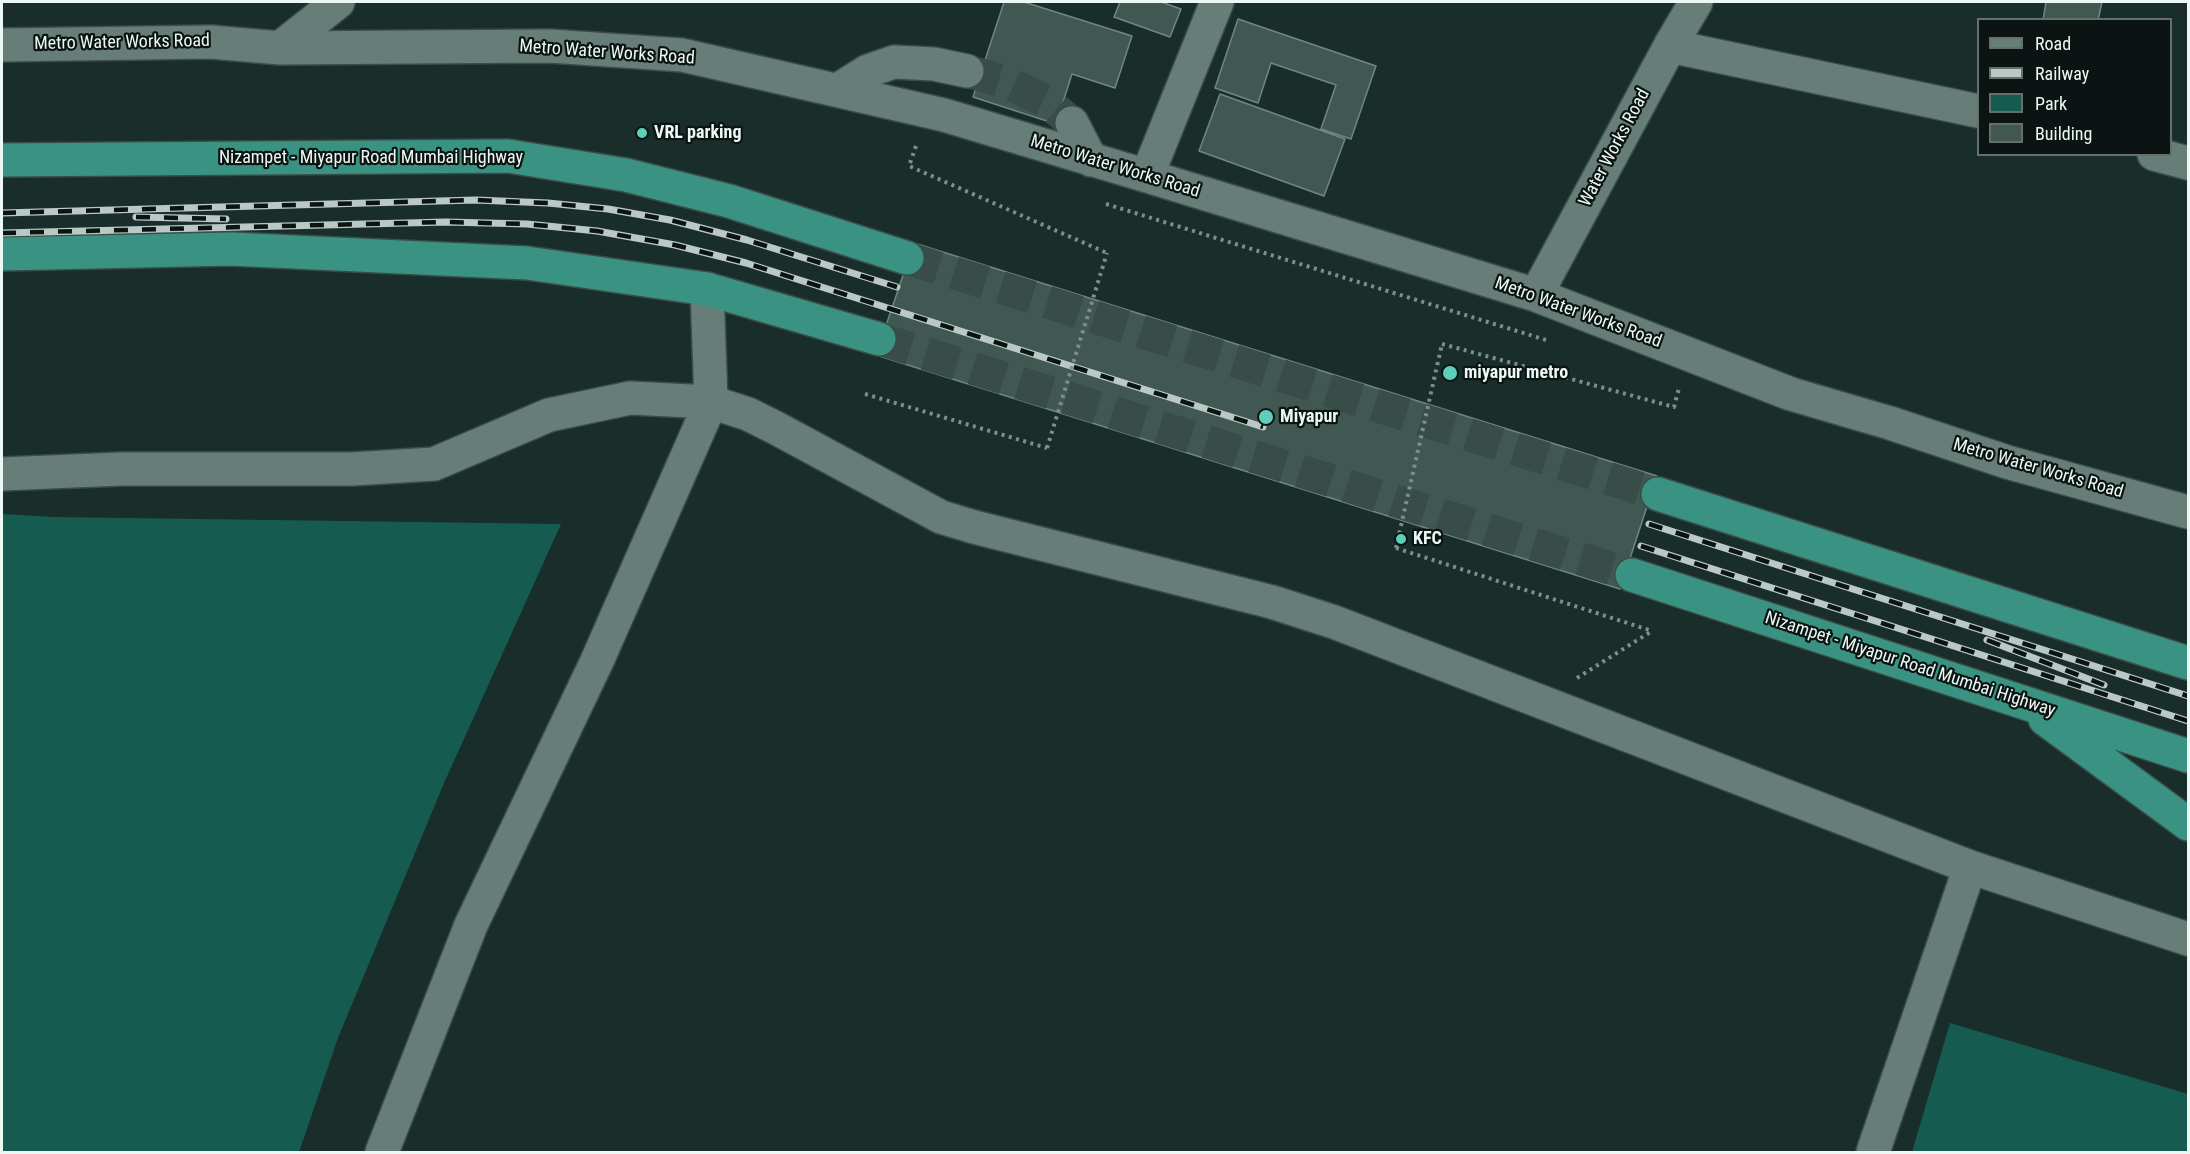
<!DOCTYPE html>
<html>
<head>
<meta charset="utf-8">
<style>
  body { margin:0 }
  #map { position:relative; width:2190px; height:1154px; overflow:hidden; background:#192e2a; font-family:"Roboto Condensed",sans-serif }
  canvas { display:block }
  .frame { position:absolute; inset:0; border:3px solid #ebf8f4; pointer-events:none }
  .legend { position:absolute; left:1977px; top:18px; width:195px; height:138px; box-sizing:border-box; background:#0b1412; border:2px solid #656f6c; margin:0; padding:8px 10px; list-style:none; font-size:18px; color:#ebf8f4 }
  .legend li { display:flex; align-items:center; gap:12px; height:30px }
  .legend b { width:30px; border:2px solid #656f6c }
</style>
</head>
<body>
<div id="map">
<canvas width="2190" height="1154"></canvas>
<div class="frame"></div>
<ul class="legend">
<li><b style="height:8px;background:#677e78"></b>Road</li>
<li><b style="height:8px;background:#bac9c5"></b>Railway</li>
<li><b style="height:16px;background:#155b4f"></b>Park</li>
<li><b style="height:16px;background:#415852"></b>Building</li>
</ul>
</div>
<script>
const ctx = document.querySelector('canvas').getContext('2d');
ctx.lineJoin = 'round';
function fill(path, color) { ctx.fillStyle = color; ctx.fill(path, 'evenodd'); }
const poly = rows => new Path2D(rows.map(r => 'M' + r).join(''));
function trace(path, color, width, dash) { ctx.strokeStyle = color; ctx.lineWidth = width; ctx.lineCap = dash ? 'butt' : 'round'; ctx.setLineDash(dash || []); ctx.stroke(path); }
function write(font, color, halo, rows, align = 'center') {
  ctx.font = font + ' "Roboto Condensed",sans-serif'; ctx.lineWidth = 4.5; ctx.setLineDash([]); ctx.textBaseline = 'middle'; ctx.strokeStyle = halo; ctx.fillStyle = color; for (const [text, x, y, turn = 0] of rows) {
    ctx.save(); ctx.translate(x, y); ctx.rotate((+turn || 0) * Math.PI / 180); ctx.textAlign = isNaN(turn) ? turn : align; if (halo) ctx.strokeText(text, 0, 0); ctx.fillText(text, 0, 0); ctx.restore();
  }
}
fill(poly([
  [2,514,54,517,561,524,444,783,338,1038,299,1152,2,1152],
  [1950,1023,2188,1094,2188,1152,1912,1152]
]), '#155b4f');
const building = poly([
  [1004,2,1024,2,1132,36,1115,88,1072,74,1056,124,973,97,1004,2],
  [1120,2,1161,2,1181,9,1170,37,1114,17,1120,2],
  [2046,2,2102,2,2098,20,2043,20,2046,2],
  [1238,19,1376,66,1351,139,1321,129,1336,85,1271,63,1258,103,1215,88,1238,19],
  [1220,94,1345,139,1324,196,1199,151,1220,94],
  [914,243,1657,476,1620,589,876,355,914,243]
]);
fill(building, '#415852');
trace(building, '#708781', 1.5);
trace(poly([
  [967,71,1006,82,1046,101,1072,123]
]), '#384c48', 33, [33, 16]);
trace(poly([
  [907,258,1658,494],
  [879,339,1632,575]
]), '#384c48', 33, [33, 16]);
const minor = poly([
  [2,45,211,42,280,48,550,46,682,55,944,115,1147,176,1536,295,1791,394,1890,423,2007,462,2188,512],
  [1670,46,1978,111],
  [280,48,338,2],
  [838,90,868,71,894,62,934,64,967,71],
  [1072,123,1091,160],
  [2154,154,2188,163],
  [1147,176,1217,2],
  [1536,295,1670,46,1696,2],
  [2,474,121,469,352,469,434,464,549,415,630,398,711,402,748,414,776,428,941,517,974,527,1272,602,1334,622,1970,867,2188,939],
  [382,1152,471,925,597,661,711,402,707,289],
  [1873,1152,1970,867]
]);
const highway = poly([
  [2,160,508,156,626,175,729,201,907,258],
  [2,254,231,249,527,263,707,289,879,339],
  [1658,494,2188,663],
  [1632,575,2188,756],
  [2045,719,2188,824]
]);
trace(minor, '#3b4c48', 36);
trace(highway, '#3b4c48', 36);
trace(poly([
  [916,146,909,166,1107,253],
  [1106,204,1546,340],
  [1442,344,1674,407,1679,388],
  [865,394,1047,448],
  [1396,548,1652,631],
  [1577,678,1652,631]
]), '#7e8f8b', 4, [3, 4.5]);
trace(minor, '#677e78', 33);
trace(highway, '#3a9382', 33);
const rail = poly([
  [2,213,476,200,548,203,608,209,670,220,747,240,897,287],
  [136,217,226,219],
  [2,233,446,222,527,224,597,231,675,245,746,263,1263,427],
  [1649,524,2188,696],
  [1641,546,2188,721],
  [1987,640,2104,685]
]);
trace(rail, '#bac9c5', 7);
trace(rail, '#0b1412', 4.5, [14]);
trace(poly([
  [1047,448,1107,253],
  [1396,548,1442,344]
]), '#7e8f8b', 4, [3, 4.5]);
for (const [x, y, r, color] of [
  [642,133,6,"#5eceb8"],
  [1450,373,8,"#5eceb8"],
  [1266,417,8,"#5eceb8"],
  [1401,539,6,"#5eceb8"]
]) { const dot = new Path2D(); dot.arc(x, y, r, 0, 2 * Math.PI); ctx.fillStyle = color; ctx.fill(dot); trace(dot, '#0b1412', 2); }
write('18px', '#ebf8f4', '#0b1412', [
  ["Metro Water Works Road",122,43,-1],
  ["Metro Water Works Road",607,53,4],
  ["Water Works Road",1615,148,-62],
  ["Nizampet - Miyapur Road Mumbai Highway",371,158],
  ["Metro Water Works Road",1115,167,17],
  ["Metro Water Works Road",1578,313,20],
  ["Metro Water Works Road",2038,469,16],
  ["Nizampet - Miyapur Road Mumbai Highway",1910,665,18]
]);
write('bold 18px', '#ebf8f4', '#0b1412', [
  ["VRL parking",654,133],
  ["miyapur metro",1464,373],
  ["Miyapur",1280,417],
  ["KFC",1413,539]
], 'left');
</script>
</body>
</html>
